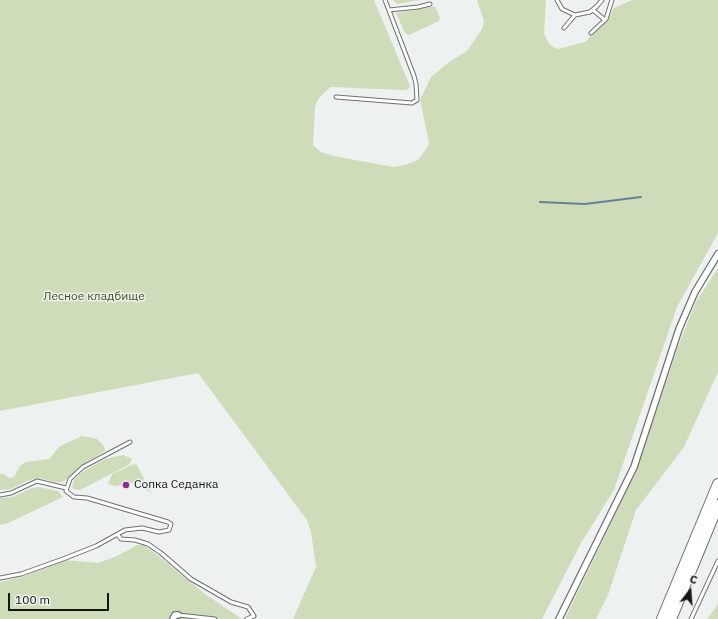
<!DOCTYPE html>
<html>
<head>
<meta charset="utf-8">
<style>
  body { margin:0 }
  #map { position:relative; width:718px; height:619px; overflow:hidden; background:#edf1f0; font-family:"IBM Plex Sans",sans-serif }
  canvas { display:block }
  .north { position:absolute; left:670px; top:571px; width:40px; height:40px; -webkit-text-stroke:3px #edf1f0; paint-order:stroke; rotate:17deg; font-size:11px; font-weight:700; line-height:16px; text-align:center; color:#141615 }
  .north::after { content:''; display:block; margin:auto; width:14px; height:18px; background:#141615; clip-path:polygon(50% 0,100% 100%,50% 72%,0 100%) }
  .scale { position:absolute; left:8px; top:593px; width:101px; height:18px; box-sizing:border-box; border:2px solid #141615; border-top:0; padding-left:5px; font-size:12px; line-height:14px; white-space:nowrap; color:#141615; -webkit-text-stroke:3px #edf1f0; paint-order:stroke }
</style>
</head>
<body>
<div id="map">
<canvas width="718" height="619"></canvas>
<div class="north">С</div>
<div class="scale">100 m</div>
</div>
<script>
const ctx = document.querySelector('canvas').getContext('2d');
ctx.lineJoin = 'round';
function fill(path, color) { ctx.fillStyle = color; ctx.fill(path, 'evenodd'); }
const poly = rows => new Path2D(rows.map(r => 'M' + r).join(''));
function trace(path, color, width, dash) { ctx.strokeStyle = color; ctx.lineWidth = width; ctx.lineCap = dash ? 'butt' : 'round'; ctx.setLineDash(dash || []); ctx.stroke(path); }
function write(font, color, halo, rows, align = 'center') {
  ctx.font = font + ' "IBM Plex Sans",sans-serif'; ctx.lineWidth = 3; ctx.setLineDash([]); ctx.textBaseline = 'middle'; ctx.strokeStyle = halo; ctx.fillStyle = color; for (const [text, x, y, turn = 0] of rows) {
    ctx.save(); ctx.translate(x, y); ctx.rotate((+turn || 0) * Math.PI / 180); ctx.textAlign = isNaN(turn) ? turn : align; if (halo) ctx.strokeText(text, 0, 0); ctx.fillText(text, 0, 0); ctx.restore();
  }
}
fill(poly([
  [0,0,374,0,410,86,407,90,403,90,331,87,328,89,319,98,315,106,313,145,321,152,334,156,393,167,405,165,418,160,428,146,429,142,420,100,431,77,449,62,467,51,482,29,484,21,477,0,546,0,544,34,550,45,558,49,585,42,607,21,614,8,632,0,718,0,718,233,677,307,614,490,581,543,542,619,293,619,316,567,311,532,307,520,198,373,0,411],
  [393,0,420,0,397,4],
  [435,6,440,18,439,21,409,35,405,33,396,13],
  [718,268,718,372,684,447,636,510,608,595,596,619,565,619,637,469,679,344,696,302],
  [82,436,97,439,104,446,105,451,82,465,63,482,55,482,39,478,29,480,11,489,0,490,0,474,4,474,9,478,14,477,20,466,25,462,49,459,60,446],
  [123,455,132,459,130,464,80,490,73,489,72,486,75,479,84,471,105,459],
  [134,464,137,465,151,493,137,482,115,486,108,484,112,474],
  [39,487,58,491,63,497,8,523,0,525,0,498,12,497,32,488],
  [137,545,143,545,150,549,205,594,242,619,0,619,0,582,22,577,65,560,98,563,115,557],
  [718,604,718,619,707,619]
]), '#cfdcba');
trace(poly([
  [540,202,585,204,641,197]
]), '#668294', 2);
const lane = poly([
  [557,0,562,9,575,15,590,12,597,6,602,0],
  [389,10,418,7,430,4],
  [593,10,605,20],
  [564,28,575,15],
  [591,33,606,19,612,0],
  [336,97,412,103,417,100,416,84,414,76,385,0],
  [0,495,11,493,37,481,66,488],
  [118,535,121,539,135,540,148,544,161,553,191,579,231,602,248,607,254,616,247,619],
  [0,578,21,574,63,559,96,546,125,530,142,528,159,532,169,530,171,524,168,522,87,498,74,497,66,491,70,479,83,467,130,442],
  [178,615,215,619],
  [691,619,718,561]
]);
const street = poly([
  [173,619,175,615,178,615],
  [559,619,634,467,679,329,695,292,718,254]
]);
const highway = poly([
  [662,619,718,484],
  [671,619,718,505]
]);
trace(lane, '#6e7171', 5);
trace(street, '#6e7171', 8);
trace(highway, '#6e7171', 12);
trace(lane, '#fff', 3);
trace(street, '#fff', 5.5);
trace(highway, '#fff', 10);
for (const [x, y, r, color] of [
  [126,485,4,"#8b2d97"]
]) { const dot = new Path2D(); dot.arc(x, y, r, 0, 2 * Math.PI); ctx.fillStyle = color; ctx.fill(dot); trace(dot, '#edf1f0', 1.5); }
write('12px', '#415317', '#edf1f0', [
  ["Лесное кладбище",94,297]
]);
write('12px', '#141615', '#edf1f0', [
  ["Сопка Седанка",134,485]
], 'left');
</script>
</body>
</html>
